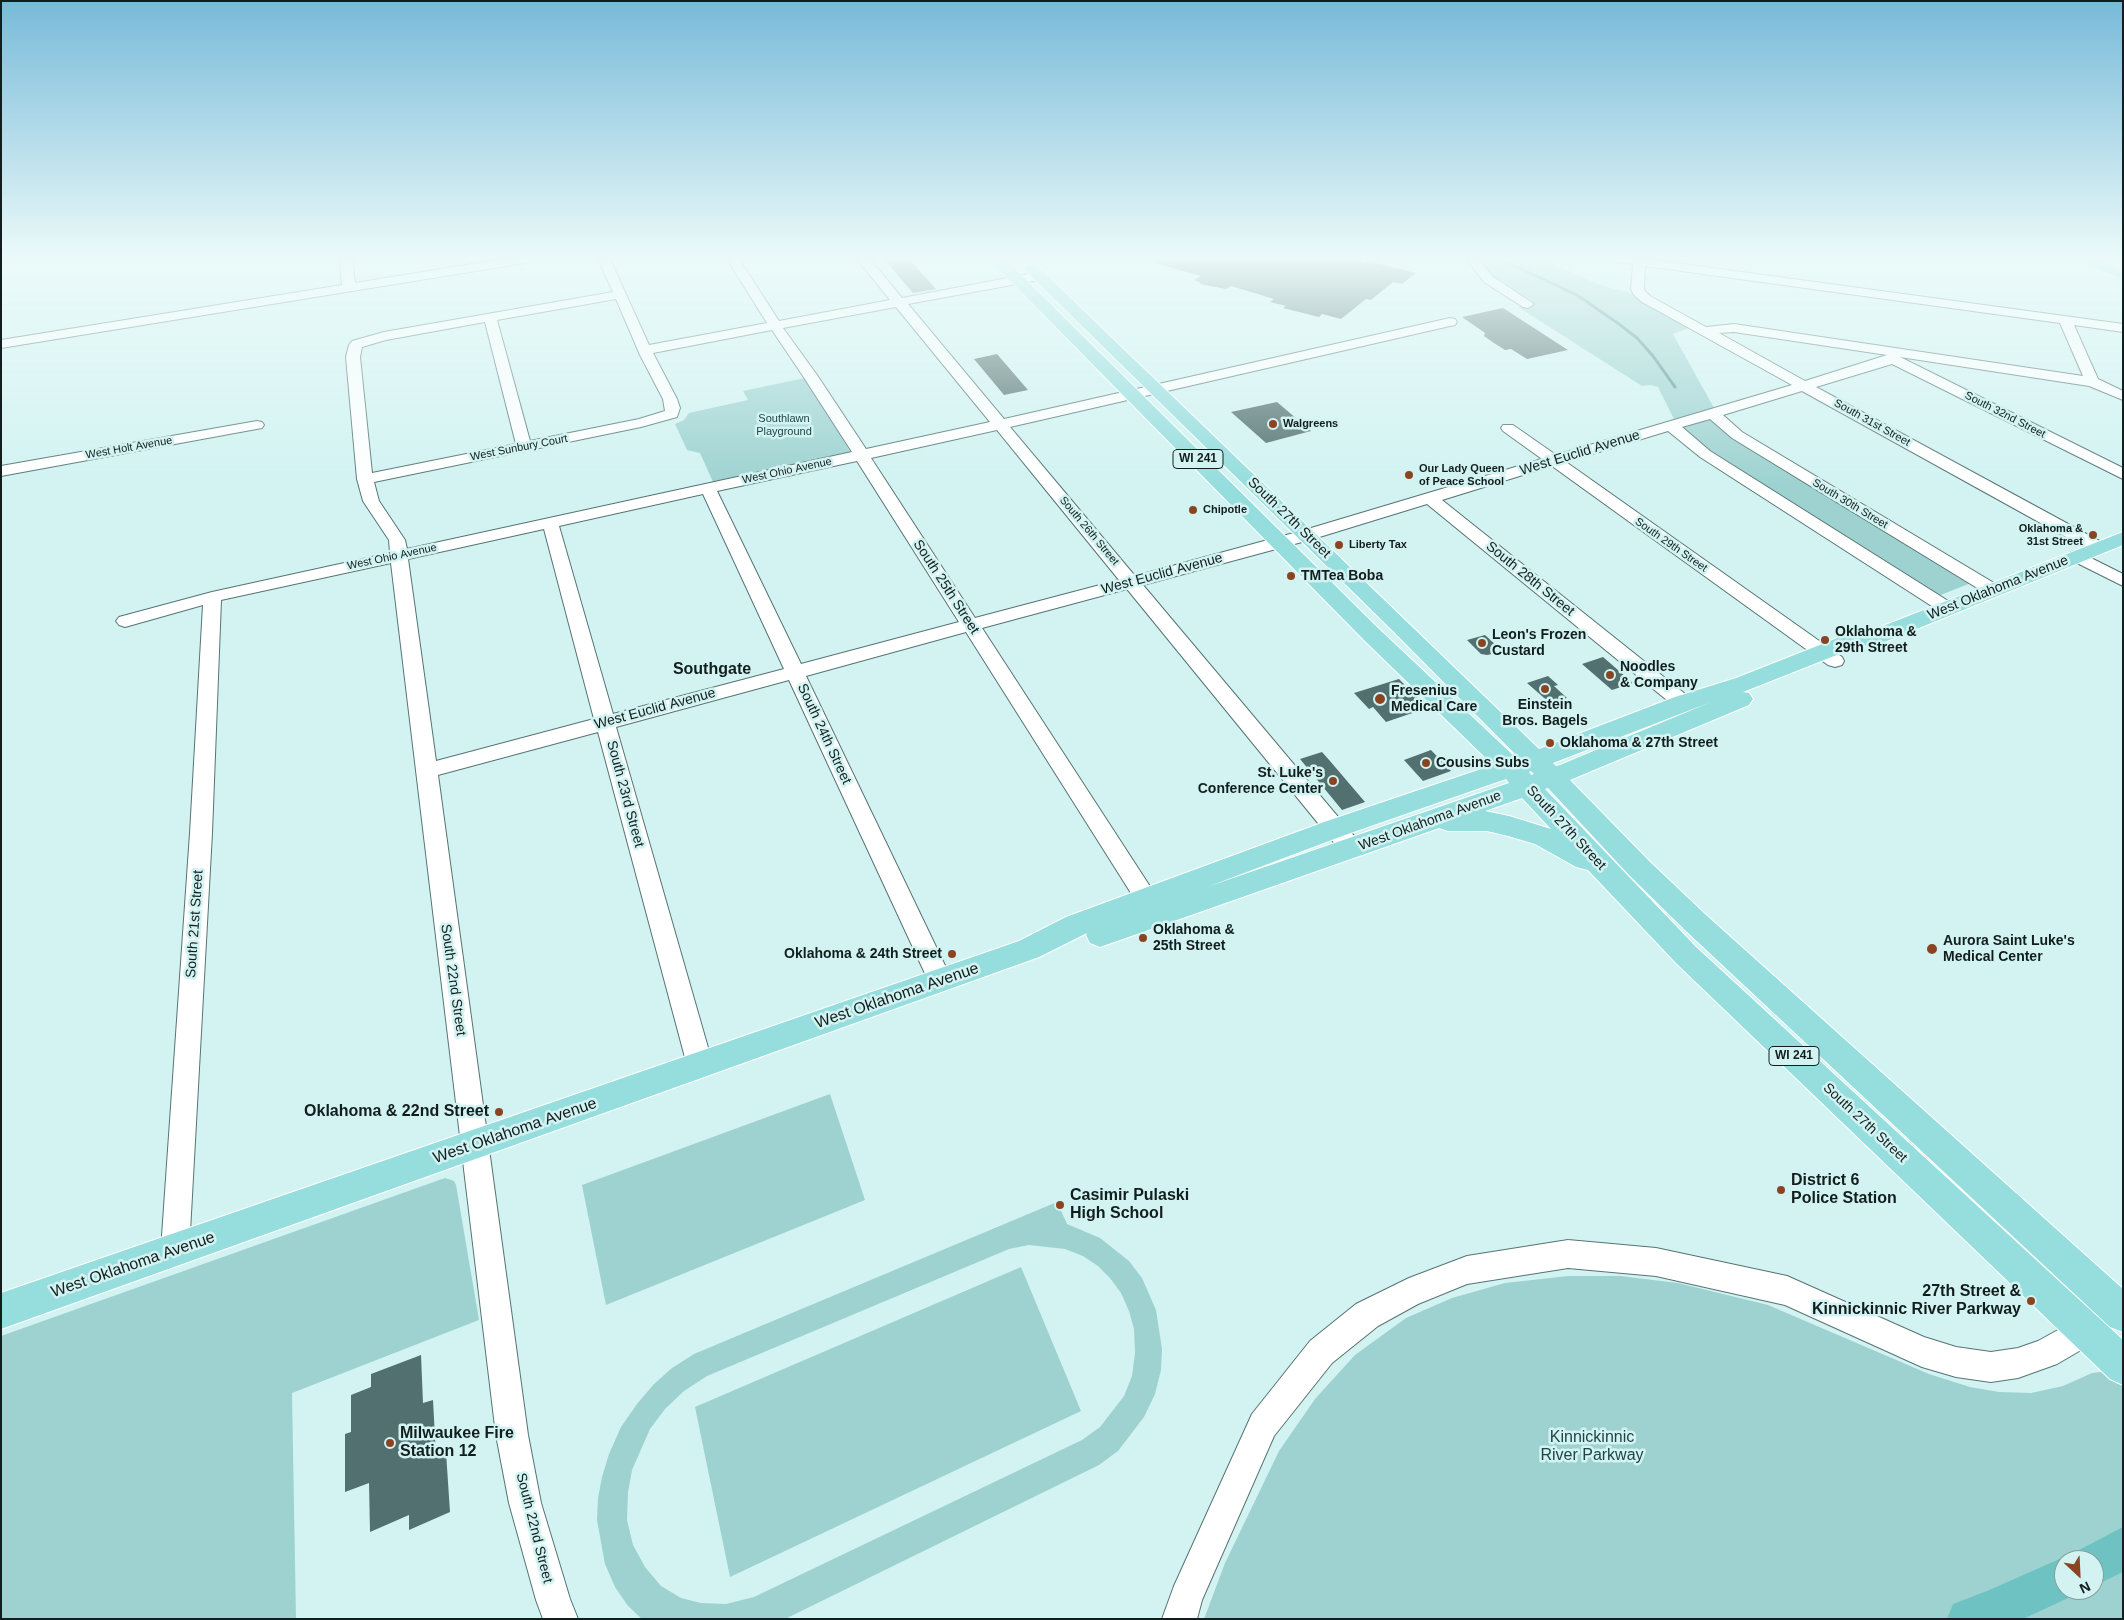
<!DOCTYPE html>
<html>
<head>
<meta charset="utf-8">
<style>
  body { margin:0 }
  #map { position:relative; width:2124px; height:1620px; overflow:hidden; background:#d2f3f2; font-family:Helvetica,sans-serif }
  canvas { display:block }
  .frame { position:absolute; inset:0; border:2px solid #121e1e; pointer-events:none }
  .north { position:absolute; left:2054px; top:1550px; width:50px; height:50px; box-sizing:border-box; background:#d2f3f2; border:1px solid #859e9d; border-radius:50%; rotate:155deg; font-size:14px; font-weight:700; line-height:20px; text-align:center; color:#121e1e }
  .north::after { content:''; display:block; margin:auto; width:18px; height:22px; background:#8b4422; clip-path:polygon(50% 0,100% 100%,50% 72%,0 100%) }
</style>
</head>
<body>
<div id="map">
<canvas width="2124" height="1620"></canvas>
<div class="frame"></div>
<div class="north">N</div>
</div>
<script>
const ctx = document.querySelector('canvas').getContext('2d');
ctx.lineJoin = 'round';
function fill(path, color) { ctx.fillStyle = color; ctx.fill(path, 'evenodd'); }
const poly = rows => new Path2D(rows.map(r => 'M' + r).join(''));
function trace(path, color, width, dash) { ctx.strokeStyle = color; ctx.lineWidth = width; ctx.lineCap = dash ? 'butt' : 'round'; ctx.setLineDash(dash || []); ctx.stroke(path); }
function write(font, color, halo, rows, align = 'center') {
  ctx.font = font + ' Helvetica,sans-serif'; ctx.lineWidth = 5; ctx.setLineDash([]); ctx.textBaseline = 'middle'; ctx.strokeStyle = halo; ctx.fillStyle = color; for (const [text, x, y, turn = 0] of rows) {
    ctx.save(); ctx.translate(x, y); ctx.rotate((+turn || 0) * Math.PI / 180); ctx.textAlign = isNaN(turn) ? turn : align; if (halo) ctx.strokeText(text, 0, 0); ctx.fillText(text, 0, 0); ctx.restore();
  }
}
fill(poly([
  [1477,259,1542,259,1600,285,1634,294,1691,327,1673,334,1714,408,1674,419,1658,387,1650,385,1642,386,1518,307,1534,302,1488,273],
  [805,378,851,453,714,484,700,453,687,450,675,424,684,420,689,413,748,400,743,391],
  [1711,419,1971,583,1938,596,1709,452,1682,428],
  [830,1094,865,1200,606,1305,582,1185],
  [445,1178,454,1181,456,1185,479,1320,292,1393,296,1619,1,1619,1,1336],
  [1057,1202,1067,1224,1100,1238,1129,1261,1142,1278,1156,1310,1162,1349,1161,1370,1155,1394,1144,1417,1118,1451,1099,1465,785,1619,642,1619,628,1606,615,1587,605,1564,597,1520,598,1498,602,1477,609,1454,621,1427,637,1404,654,1384,672,1368,694,1354],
  [1029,1245,1065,1249,1083,1256,1098,1266,1110,1278,1121,1293,1129,1311,1134,1329,1135,1353,1132,1376,1124,1396,1100,1427,1082,1440,754,1597,726,1604,701,1603,681,1598,661,1586,645,1567,633,1545,627,1520,628,1492,632,1470,650,1429,665,1409,684,1391,707,1376,1009,1249],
  [1021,1267,1081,1411,730,1577,695,1407],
  [1568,1276,1620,1276,1678,1283,1768,1305,1929,1374,1970,1387,1999,1392,2031,1393,2063,1386,2092,1373,2100,1372,2110,1374,2123,1385,2123,1619,1204,1619,1225,1563,1279,1451,1315,1399,1355,1355,1406,1318,1452,1298,1505,1283],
  [2064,1560,2094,1560,2094,1590,2064,1590]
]), '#9dd2d0');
trace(poly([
  [1500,259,1577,295,1619,324,1637,338,1653,356,1675,387]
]), '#529291', 3);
fill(poly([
  [2123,1527,2123,1572,2094,1586,2094,1560,2075,1560,2079,1550,2123,1527],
  [2064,1557,2072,1560,2064,1560,2064,1590,2080,1590,2079,1593,2023,1619,1947,1619,1953,1604,1987,1591,2064,1557]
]), '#6ec3c2');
fill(poly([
  [884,259,909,259,936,289,913,293],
  [1155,259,1350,259,1365,263,1368,261,1416,273,1402,284,1393,282,1371,300,1366,299,1341,319,1322,314,1319,317,1283,308,1286,306,1270,302,1274,299,1231,286,1226,289,1200,284,1201,283,1194,280,1201,276,1155,263],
  [1503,308,1568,350,1527,359,1511,349,1505,350,1494,343,1484,336,1485,333,1462,317],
  [997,354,1028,390,1004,395,974,359],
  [1277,402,1311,431,1266,443,1231,412],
  [1485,635,1496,645,1492,654,1487,655,1481,654,1467,640],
  [1603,657,1633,683,1612,690,1582,664],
  [1548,676,1558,685,1554,686,1567,698,1551,704,1527,683],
  [1399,679,1427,708,1386,722,1373,707,1369,709,1354,693],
  [1431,750,1451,771,1423,781,1404,760],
  [1322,752,1330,761,1365,802,1342,810,1300,759],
  [421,1355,423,1403,433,1400,436,1456,446,1452,450,1512,409,1530,409,1515,370,1532,369,1483,345,1492,345,1434,351,1432,351,1395,371,1387,371,1374]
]), '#52706f');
const minor = poly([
  [340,259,352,259,355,283,502,259,531,259,525,263,1,348,1,340,342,285,340,259],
  [598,259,610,259,649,345,767,323,727,259,739,259,779,321,890,300,857,259,870,259,902,298,1039,272,1043,273,1045,276,1039,280,908,304,1004,419,1450,318,1455,319,1457,322,1455,325,1450,326,1010,427,1135,576,1301,531,1542,459,1503,431,1501,428,1503,425,1513,425,1556,455,1792,385,1642,302,1634,295,1631,289,1633,264,1615,262,1613,259,1647,259,2123,324,2123,332,2074,325,2098,379,2123,391,2123,400,2089,386,1900,357,2123,468,2123,479,1892,364,1816,387,2105,544,2107,548,2105,552,2099,553,2093,552,1802,391,1723,415,1742,432,1999,586,2002,590,1999,594,1993,595,1987,594,1732,438,1710,419,1682,427,1710,451,1953,604,1956,608,1953,612,1947,613,1941,612,1700,457,1668,431,1566,462,1842,657,1844,661,1842,665,1835,667,1828,665,1552,466,1442,500,1704,709,1707,714,1704,719,1697,721,1690,719,1427,504,1313,539,1143,585,1360,843,1363,849,1360,855,1352,857,1344,855,1127,589,982,628,1164,908,1168,914,1164,920,1156,923,1148,920,966,632,806,676,952,980,949,987,940,990,931,987,928,980,789,680,616,727,713,1065,709,1073,700,1076,691,1073,687,1065,598,732,438,775,528,1435,541,1503,570,1599,578,1619,543,1619,536,1600,509,1503,496,1435,391,563,221,600,212,833,189,1250,185,1260,175,1264,165,1260,161,1250,190,833,203,605,125,627,119,625,116,621,119,617,212,592,390,553,389,540,363,501,357,479,346,357,349,345,352,341,384,332,613,292,598,259],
  [1645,266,2060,323,2083,376,1734,324,1706,327,1650,296,1644,290,1645,266],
  [616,299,640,355,663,399,665,411,639,419,530,441,497,320,616,299],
  [896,307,990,422,866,449,817,375,783,328,896,307],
  [485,322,516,444,372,473,360,357,362,347,386,340,485,322],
  [772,330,803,376,852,452,407,549,405,540,379,501,374,482,641,427,677,417,680,408,677,399,653,353,772,330],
  [1734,332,1887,355,1805,381,1719,333,1734,332],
  [997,430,1119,580,975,618,871,458,997,430],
  [857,461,959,622,801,664,717,491,857,461],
  [703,494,784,669,613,714,559,526,703,494],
  [544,529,594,719,436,761,408,559,544,529],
  [1466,259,1478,259,1492,276,1534,304,1528,308,1523,307,1484,282,1466,259],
  [257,421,262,422,264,425,262,428,1,476,1,466,257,421],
  [2077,551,2123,574,2123,586,2071,560,2069,556,2071,552,2077,551],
  [1568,1240,1656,1248,1787,1276,1924,1337,1956,1347,1991,1352,2018,1348,2038,1341,2094,1310,2105,1314,2109,1325,2105,1336,2057,1364,2018,1378,1991,1382,1956,1377,1922,1367,1785,1305,1656,1276,1568,1268,1467,1284,1418,1304,1378,1326,1332,1363,1274,1436,1202,1600,1197,1619,1162,1619,1174,1586,1252,1414,1310,1341,1356,1304,1409,1278,1467,1256,1568,1240]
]);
const major = poly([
  [989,259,1005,259,1380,630,1515,757,1518,757,1393,631,1026,271,1024,268,1026,265,1036,265,1539,749,1675,697,1736,678,1845,635,1870,631,2123,532,2123,545,1882,643,1857,647,1743,692,1749,693,1753,699,1749,705,1570,780,1649,861,1706,915,2123,1289,2123,1332,2110,1327,1686,931,1629,875,1548,788,1545,789,1696,947,2123,1340,2123,1385,2110,1379,1676,963,1588,870,1576,867,1535,844,1508,836,1487,831,1448,831,1439,828,1100,947,1090,943,1086,935,1087,933,1039,957,1,1329,1,1293,1019,941,1066,917,1327,821,1493,765,1364,640,989,259],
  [1711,702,1560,765,1556,766,1553,763,1711,702],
  [1531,771,1534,774,1531,775,1529,772,1531,771],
  [1506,779,1509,783,1207,887,1345,835,1506,779],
  [1522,798,1551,829,1509,816,1485,811,1522,798],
  [2077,259,2097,259,2123,270,2123,279,2079,262,2077,259]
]);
trace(minor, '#567473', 2);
trace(major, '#fff', 2);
fill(minor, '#fff');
fill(major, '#96dddd');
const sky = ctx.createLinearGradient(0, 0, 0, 486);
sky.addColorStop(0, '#77bad9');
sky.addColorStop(0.53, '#ebfaf9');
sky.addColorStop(1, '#ebfaf900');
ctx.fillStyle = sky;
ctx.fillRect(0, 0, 2124, 486);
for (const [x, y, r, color] of [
  [1273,424,5,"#8b4422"],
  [1409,475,5,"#8b4422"],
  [1193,510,5,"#8b4422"],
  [2093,535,5,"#8b4422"],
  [1339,545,5,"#8b4422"],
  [1291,576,5,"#8b4422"],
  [1825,640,5,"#8b4422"],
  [1482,643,5,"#8b4422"],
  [1610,675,5,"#8b4422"],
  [1545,689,5,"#8b4422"],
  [1380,699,6,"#8b4422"],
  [1550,743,5,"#8b4422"],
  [1426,763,5,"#8b4422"],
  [1333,781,5,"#8b4422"],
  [1143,938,5,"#8b4422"],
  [1932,949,6,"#8b4422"],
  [952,954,5,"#8b4422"],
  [499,1112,5,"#8b4422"],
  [1781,1190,5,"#8b4422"],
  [1060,1205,5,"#8b4422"],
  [2031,1301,5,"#8b4422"],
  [390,1443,5,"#8b4422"]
]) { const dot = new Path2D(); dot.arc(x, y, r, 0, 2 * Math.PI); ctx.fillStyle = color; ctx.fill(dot); trace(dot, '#d2f3f2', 2); }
write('11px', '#121e1e', '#d2f3f2', [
  ["South 32nd Street",2005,415,27],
  ["South 31st Street",1872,423,29],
  ["West Holt Avenue",129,448,-10],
  ["West Sunbury Court",519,448,-11],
  ["West Ohio Avenue",787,471,-12],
  ["South 30th Street",1850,504,31],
  ["South 26th Street",1089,531,50],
  ["South 29th Street",1671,545,35],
  ["West Ohio Avenue",392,557,-12]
]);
write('11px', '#1e4645', '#d2f3f2', [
  ["Southlawn",784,419],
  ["Playground",784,432]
]);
write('bold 11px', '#121e1e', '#d2f3f2', [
  ["Walgreens",1283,424],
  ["Our Lady Queen",1419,469],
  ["of Peace School",1419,482],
  ["Chipotle",1203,510],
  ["Oklahoma &",2083,529,"right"],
  ["31st Street",2083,542,"right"],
  ["Liberty Tax",1349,545]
], 'left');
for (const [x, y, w] of [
  [1198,459,50],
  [1794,1056,50]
]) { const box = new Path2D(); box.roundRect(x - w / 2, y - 9.5, w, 19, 4); ctx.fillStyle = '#d2f3f2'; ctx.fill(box); trace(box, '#121e1e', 1); }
write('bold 12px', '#121e1e', null, [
  ["WI 241",1198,459],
  ["WI 241",1794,1056]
]);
write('14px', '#121e1e', '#d2f3f2', [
  ["West Euclid Avenue",1580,453,-17],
  ["South 27th Street",1289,518,44],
  ["West Euclid Avenue",1162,574,-15],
  ["South 28th Street",1530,579,39],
  ["South 25th Street",946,587,57],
  ["West Oklahoma Avenue",1998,588,-22],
  ["West Euclid Avenue",655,709,-15],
  ["South 24th Street",824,734,65],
  ["South 23rd Street",625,794,75],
  ["West Oklahoma Avenue",1430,821,-20],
  ["South 27th Street",1566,828,47],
  ["South 21st Street",195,924,-86],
  ["South 22nd Street",453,980,82],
  ["South 27th Street",1865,1123,43],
  ["South 22nd Street",534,1528,76]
]);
write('bold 14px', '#121e1e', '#d2f3f2', [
  ["TMTea Boba",1301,576],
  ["Oklahoma &",1835,632],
  ["29th Street",1835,648],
  ["Leon's Frozen",1492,635],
  ["Custard",1492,651],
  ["Noodles",1620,667],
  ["& Company",1620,683],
  ["Fresenius",1391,691],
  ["Medical Care",1391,707],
  ["Einstein",1545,705,"center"],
  ["Bros. Bagels",1545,721,"center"],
  ["Oklahoma & 27th Street",1560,743],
  ["Cousins Subs",1436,763],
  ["St. Luke's",1323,773,"right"],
  ["Conference Center",1323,789,"right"],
  ["Oklahoma &",1153,930],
  ["25th Street",1153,946],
  ["Aurora Saint Luke's",1943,941],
  ["Medical Center",1943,957],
  ["Oklahoma & 24th Street",942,954,"right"]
], 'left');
write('bold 16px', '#121e1e', '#d2f3f2', [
  ["Southgate",712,670]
]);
write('16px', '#121e1e', '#d2f3f2', [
  ["West Oklahoma Avenue",897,996,-19],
  ["West Oklahoma Avenue",515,1131,-19],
  ["West Oklahoma Avenue",133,1265,-19]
]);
write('bold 16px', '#121e1e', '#d2f3f2', [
  ["Oklahoma & 22nd Street",489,1112,"right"],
  ["District 6",1791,1181],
  ["Police Station",1791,1199],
  ["Casimir Pulaski",1070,1196],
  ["High School",1070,1214],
  ["27th Street &",2021,1292,"right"],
  ["Kinnickinnic River Parkway",2021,1310,"right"],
  ["Milwaukee Fire",400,1434],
  ["Station 12",400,1452]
], 'left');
write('16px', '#1e4645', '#d2f3f2', [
  ["Kinnickinnic",1592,1438],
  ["River Parkway",1592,1456]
]);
</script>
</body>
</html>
